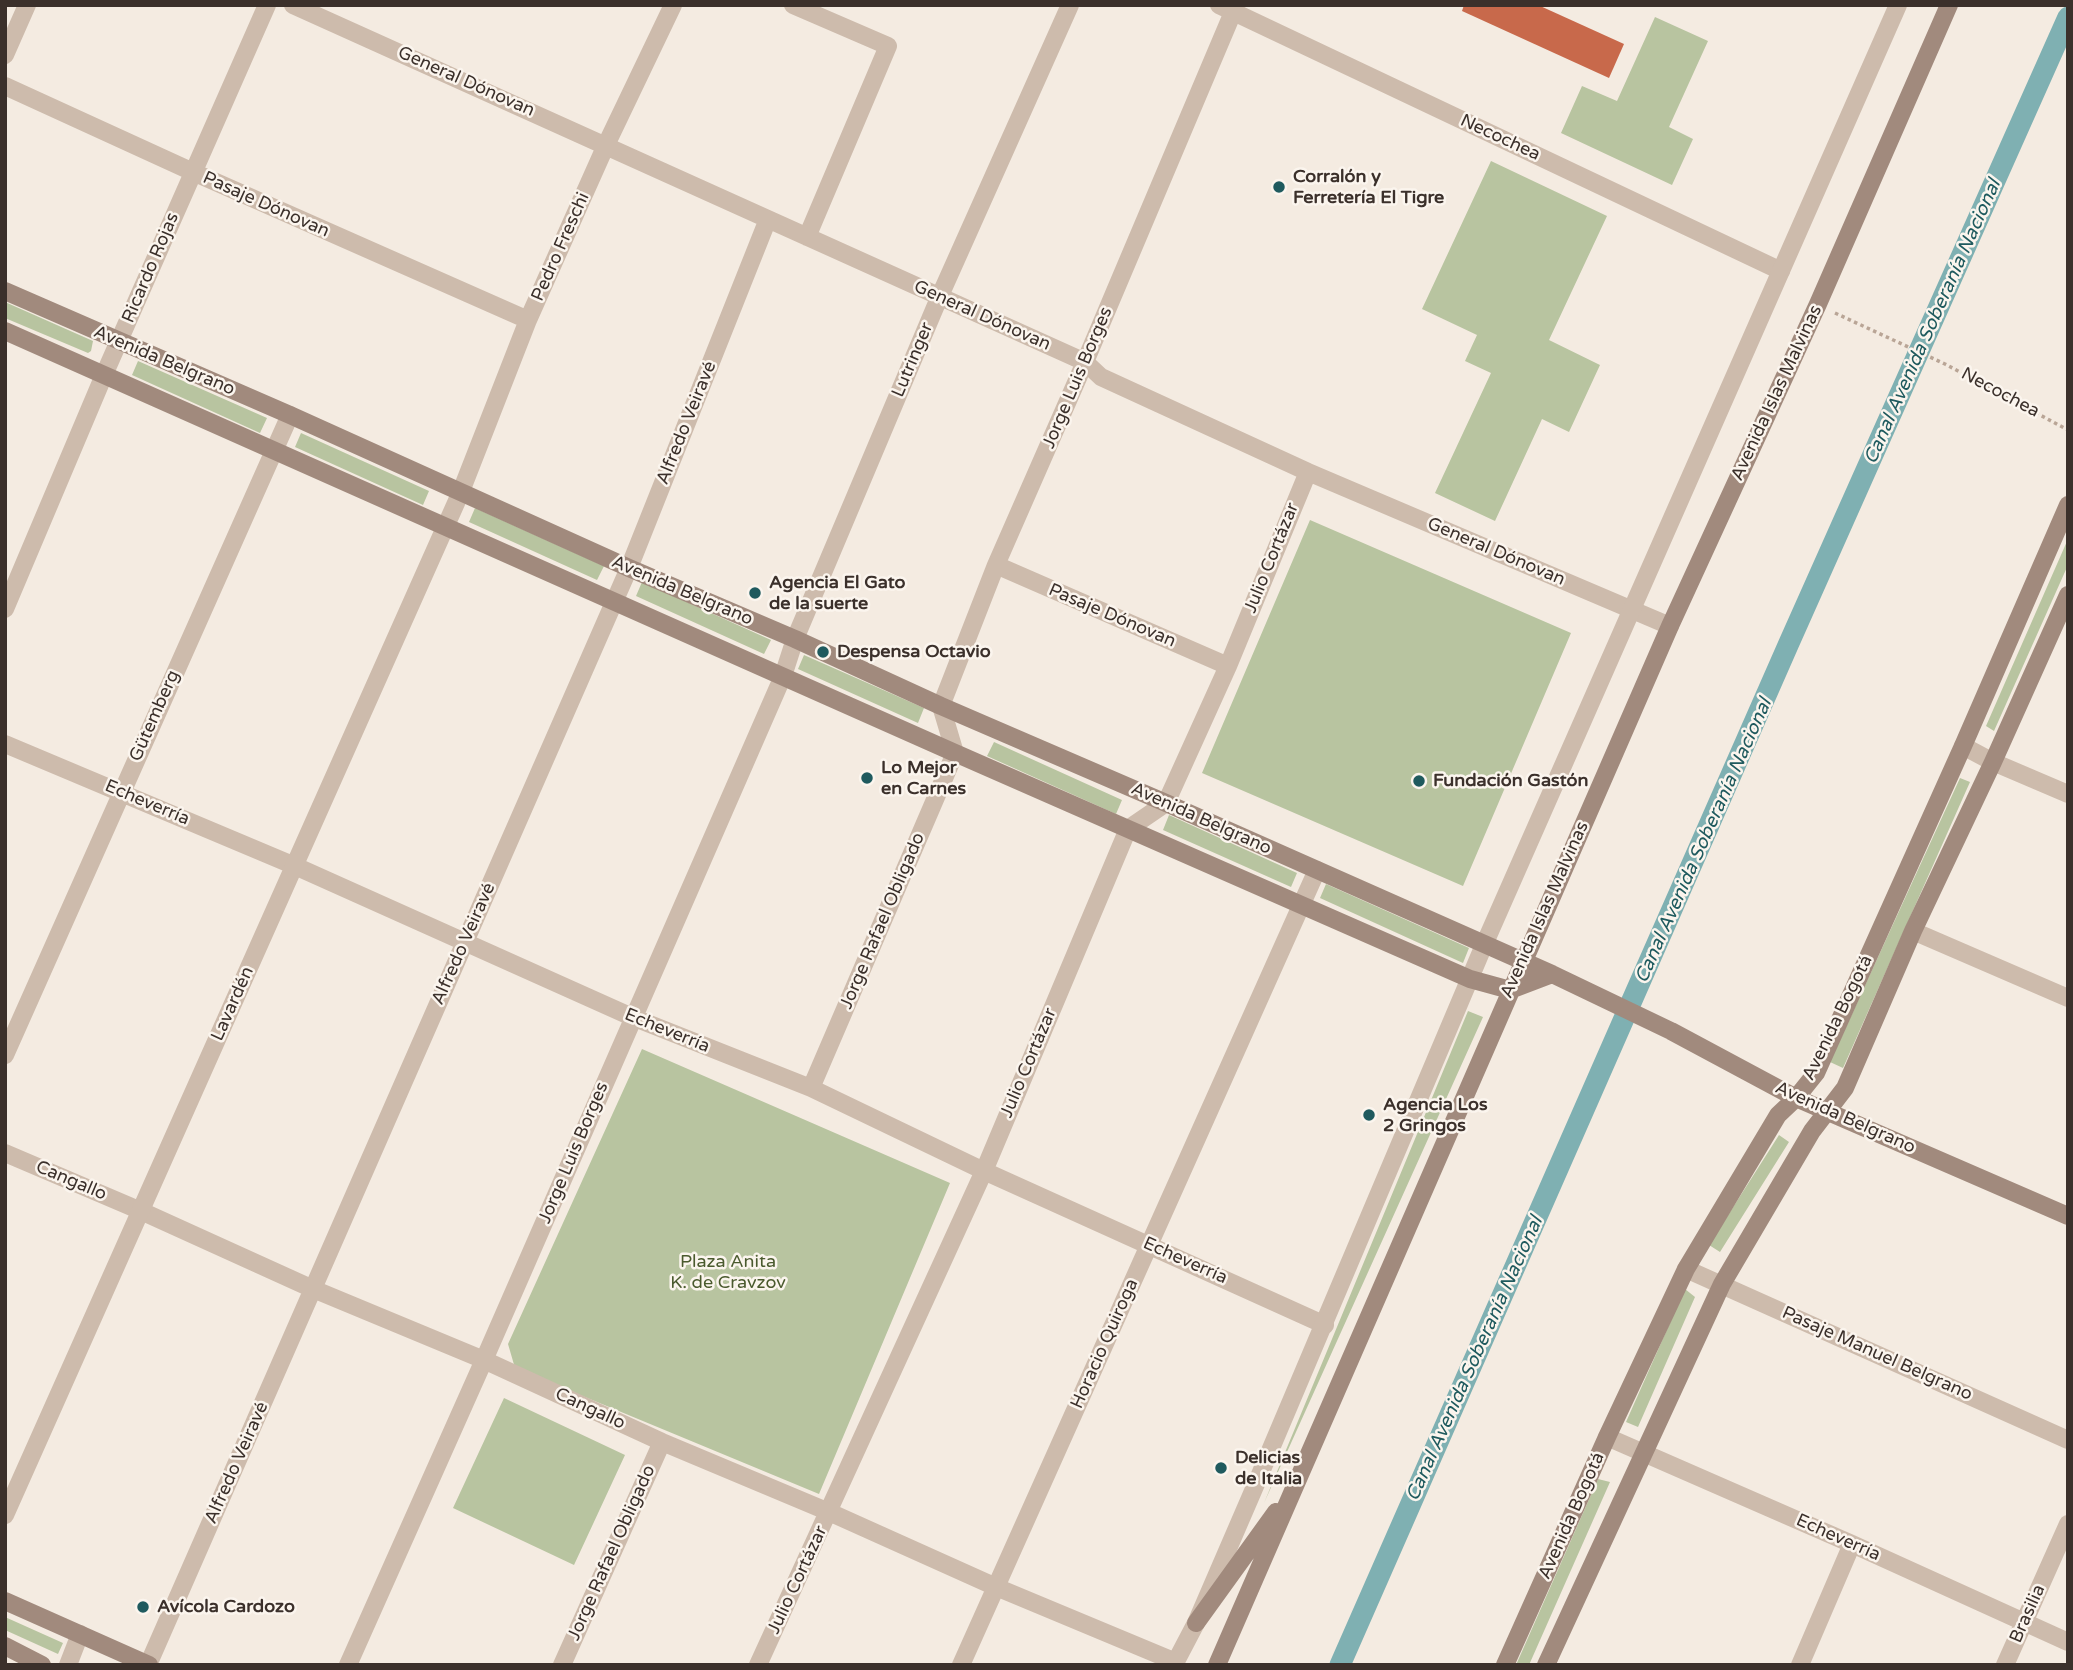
<!DOCTYPE html>
<html>
<head>
<meta charset="utf-8">
<style>
  body { margin:0 }
  #map { position:relative; width:2073px; height:1670px; overflow:hidden; background:#f4ebe1; font-family:"Varela Round",sans-serif }
  canvas { display:block }
  .frame { position:absolute; inset:0; border:7px solid #3b302b; pointer-events:none }
</style>
</head>
<body>
<div id="map">
<canvas width="2073" height="1670"></canvas>
<div class="frame"></div>
</div>
<script>
const ctx = document.querySelector('canvas').getContext('2d');
ctx.lineJoin = 'round';
function fill(path, color) { ctx.fillStyle = color; ctx.fill(path, 'evenodd'); }
const poly = rows => new Path2D(rows.map(r => 'M' + r).join(''));
function trace(path, color, width, dash) { ctx.strokeStyle = color; ctx.lineWidth = width; ctx.lineCap = dash ? 'butt' : 'round'; ctx.setLineDash(dash || []); ctx.stroke(path); }
function write(font, color, halo, rows, align = 'center') {
  ctx.font = font + ' "Varela Round",sans-serif'; ctx.lineWidth = 5; ctx.setLineDash([]); ctx.textBaseline = 'middle'; ctx.strokeStyle = halo; ctx.fillStyle = color; for (const [text, x, y, turn = 0] of rows) {
    ctx.save(); ctx.translate(x, y); ctx.rotate((+turn || 0) * Math.PI / 180); ctx.textAlign = isNaN(turn) ? turn : align; if (halo) ctx.strokeText(text, 0, 0); ctx.fillText(text, 0, 0); ctx.restore();
  }
}
fill(poly([
  [1655,17,1708,41,1669,127,1693,139,1672,185,1561,133,1582,86,1617,101],
  [1491,161,1607,216,1549,340,1600,365,1569,432,1542,419,1495,521,1435,493,1491,373,1465,361,1477,335,1422,309],
  [5,302,93,341,91,351,88,353,5,318],
  [138,361,267,418,260,433,132,375],
  [301,433,429,491,423,505,295,447],
  [475,508,604,566,597,580,469,522],
  [1310,520,1571,633,1463,886,1202,773],
  [2068,539,2068,565,1994,731,1986,726],
  [642,582,771,640,764,654,636,596],
  [804,655,924,708,918,723,798,669],
  [994,742,1122,800,1116,814,987,756],
  [1960,778,1970,782,1843,1068,1830,1062],
  [1169,815,1297,873,1291,887,1163,830],
  [1326,884,1469,948,1463,963,1320,898],
  [1468,1011,1483,1017,1264,1503],
  [642,1049,950,1183,819,1494,515,1368,508,1344],
  [1779,1135,1789,1142,1720,1252,1709,1245],
  [1685,1289,1695,1297,1638,1427,1626,1422],
  [504,1398,625,1455,574,1565,453,1508],
  [1598,1479,1610,1482,1529,1665,1516,1665],
  [5,1617,63,1643,58,1654,5,1630]
]), '#b8c4a0');
trace(poly([
  [1340,1665,1789,643,2068,17]
]), '#7fb0b2', 21);
fill(poly([
  [1464,5,1538,5,1624,44,1609,78,1462,11]
]), '#c8694b');
trace(poly([
  [1835,313,1945,364,2068,430]
]), '#b9a596', 3.5, [3.5, 3.5]);
trace(poly([
  [293,5,1085,362,1101,377,1308,472,1670,626],
  [793,5,888,46,807,237],
  [1219,5,1781,271],
  [5,55,27,5],
  [5,86,193,172,528,320],
  [460,494,528,320,606,145,673,5],
  [996,565,1228,666],
  [5,609,104,375,267,5],
  [5,744,295,866,632,1017,811,1088,984,1171,1325,1325],
  [1963,746,1993,762,2068,794],
  [1913,931,2068,998],
  [5,1055,290,415],
  [811,1088,955,753,941,706,996,565,1085,362,1236,5],
  [5,1153,141,1211,313,1289,484,1360,662,1442,829,1512,996,1587,1176,1662],
  [1686,1269,2068,1440],
  [1607,1437,1852,1544,2068,1642],
  [68,1665,80,1634],
  [148,1665,629,568,768,219],
  [348,1665,484,1360,783,676,795,639,939,298,1070,5],
  [562,1665,662,1442],
  [758,1665,984,1171,1128,829,1166,803,1228,666,1308,472],
  [961,1665,1317,870],
  [1800,1665,1852,1544],
  [2005,1665,2068,1524]
]), '#cdbbac', 18);
trace(poly([
  [5,1515,460,494],
  [1174,1665,1196,1623,1253,1491,1484,945,1898,5]
]), '#cdbbac', 18);
trace(poly([
  [5,291,290,415,629,568,795,639,941,706,1166,803,1552,974,1671,1031,1796,1098,2068,1216],
  [5,331,955,753,1470,979,1510,990,1552,974],
  [5,1601,149,1665],
  [1196,1623,1276,1512],
  [5,1646,42,1665],
  [1217,1665,1670,626,1818,304,1949,5],
  [1505,1665,1607,1437,1686,1269,1778,1115,1796,1098,1816,1073,1963,746,2068,505],
  [1546,1665,1722,1284,1812,1131,1845,1088,1913,931,1993,762,2068,595]
]), '#a18a7d', 18);
for (const [x, y, r, color] of [
  [1279,187,7,"#1f5a5e"],
  [755,593,7,"#1f5a5e"],
  [823,652,7,"#1f5a5e"],
  [867,778,7,"#1f5a5e"],
  [1419,781,7,"#1f5a5e"],
  [1369,1115,7,"#1f5a5e"],
  [1221,1468,7,"#1f5a5e"],
  [143,1607,7,"#1f5a5e"]
]) { const dot = new Path2D(); dot.arc(x, y, r, 0, 2 * Math.PI); ctx.fillStyle = color; ctx.fill(dot); trace(dot, '#fbf5ee', 2.5); }
write('18px', '#3b302b', '#fbf5ee', [
  ["General Dónovan",466,82,24],
  ["Necochea",1500,138,25],
  ["Pasaje Dónovan",266,205,24],
  ["Pedro Freschi",561,247,-66],
  ["Ricardo Rojas",151,268,-67],
  ["General Dónovan",982,316,24],
  ["Lutringer",913,360,-67],
  ["Avenida Belgrano",164,361,23],
  ["Jorge Luis Borges",1078,378,-67],
  ["Avenida Islas Malvinas",1777,393,-65],
  ["Necochea",2000,393,28],
  ["Alfredo Veiravé",687,423,-68],
  ["General Dónovan",1496,552,23],
  ["Julio Cortázar",1272,558,-68],
  ["Avenida Belgrano",682,591,23],
  ["Pasaje Dónovan",1112,616,23],
  ["Gütemberg",155,716,-66],
  ["Echeverría",147,803,23],
  ["Avenida Belgrano",1201,819,24],
  ["Avenida Islas Malvinas",1545,910,-66],
  ["Jorge Rafael Obligado",883,921,-67],
  ["Alfredo Veiravé",464,944,-66],
  ["Lavardén",233,1004,-66],
  ["Avenida Bogotá",1838,1018,-64],
  ["Echeverría",667,1031,22],
  ["Julio Cortázar",1029,1063,-67],
  ["Avenida Belgrano",1845,1118,24],
  ["Jorge Luis Borges",574,1153,-67],
  ["Cangallo",71,1181,23],
  ["Echeverría",1185,1261,24],
  ["Horacio Quiroga",1105,1344,-66],
  ["Pasaje Manuel Belgrano",1877,1354,24],
  ["Cangallo",590,1409,25],
  ["Alfredo Veiravé",237,1463,-66],
  ["Avenida Bogotá",1572,1516,-66],
  ["Echeverría",1838,1538,24],
  ["Jorge Rafael Obligado",612,1553,-66],
  ["Julio Cortázar",798,1580,-65],
  ["Brasilia",2028,1614,-66]
]);
write('bold 18px', '#3b302b', '#fbf5ee', [
  ["Corralón y",1293,177],
  ["Ferretería El Tigre",1293,198],
  ["Agencia El Gato",769,583],
  ["de la suerte",769,604],
  ["Despensa Octavio",837,652],
  ["Lo Mejor",881,768],
  ["en Carnes",881,789],
  ["Fundación Gastón",1433,781],
  ["Agencia Los",1383,1105],
  ["2 Gringos",1383,1126],
  ["Delicias",1235,1458],
  ["de Italia",1235,1479],
  ["Avícola Cardozo",157,1607]
], 'left');
write('18px', '#4a5a2e', '#fbf5ee', [
  ["Plaza Anita",728,1262],
  ["K. de Cravzov",728,1283]
]);
write('italic 19px', '#1f5a5e', '#fbf5ee', [
  ["Canal Avenida Soberanía Nacional",1933,322,-66],
  ["Canal Avenida Soberanía Nacional",1704,841,-66],
  ["Canal Avenida Soberanía Nacional",1475,1359,-66]
]);
</script>
</body>
</html>
